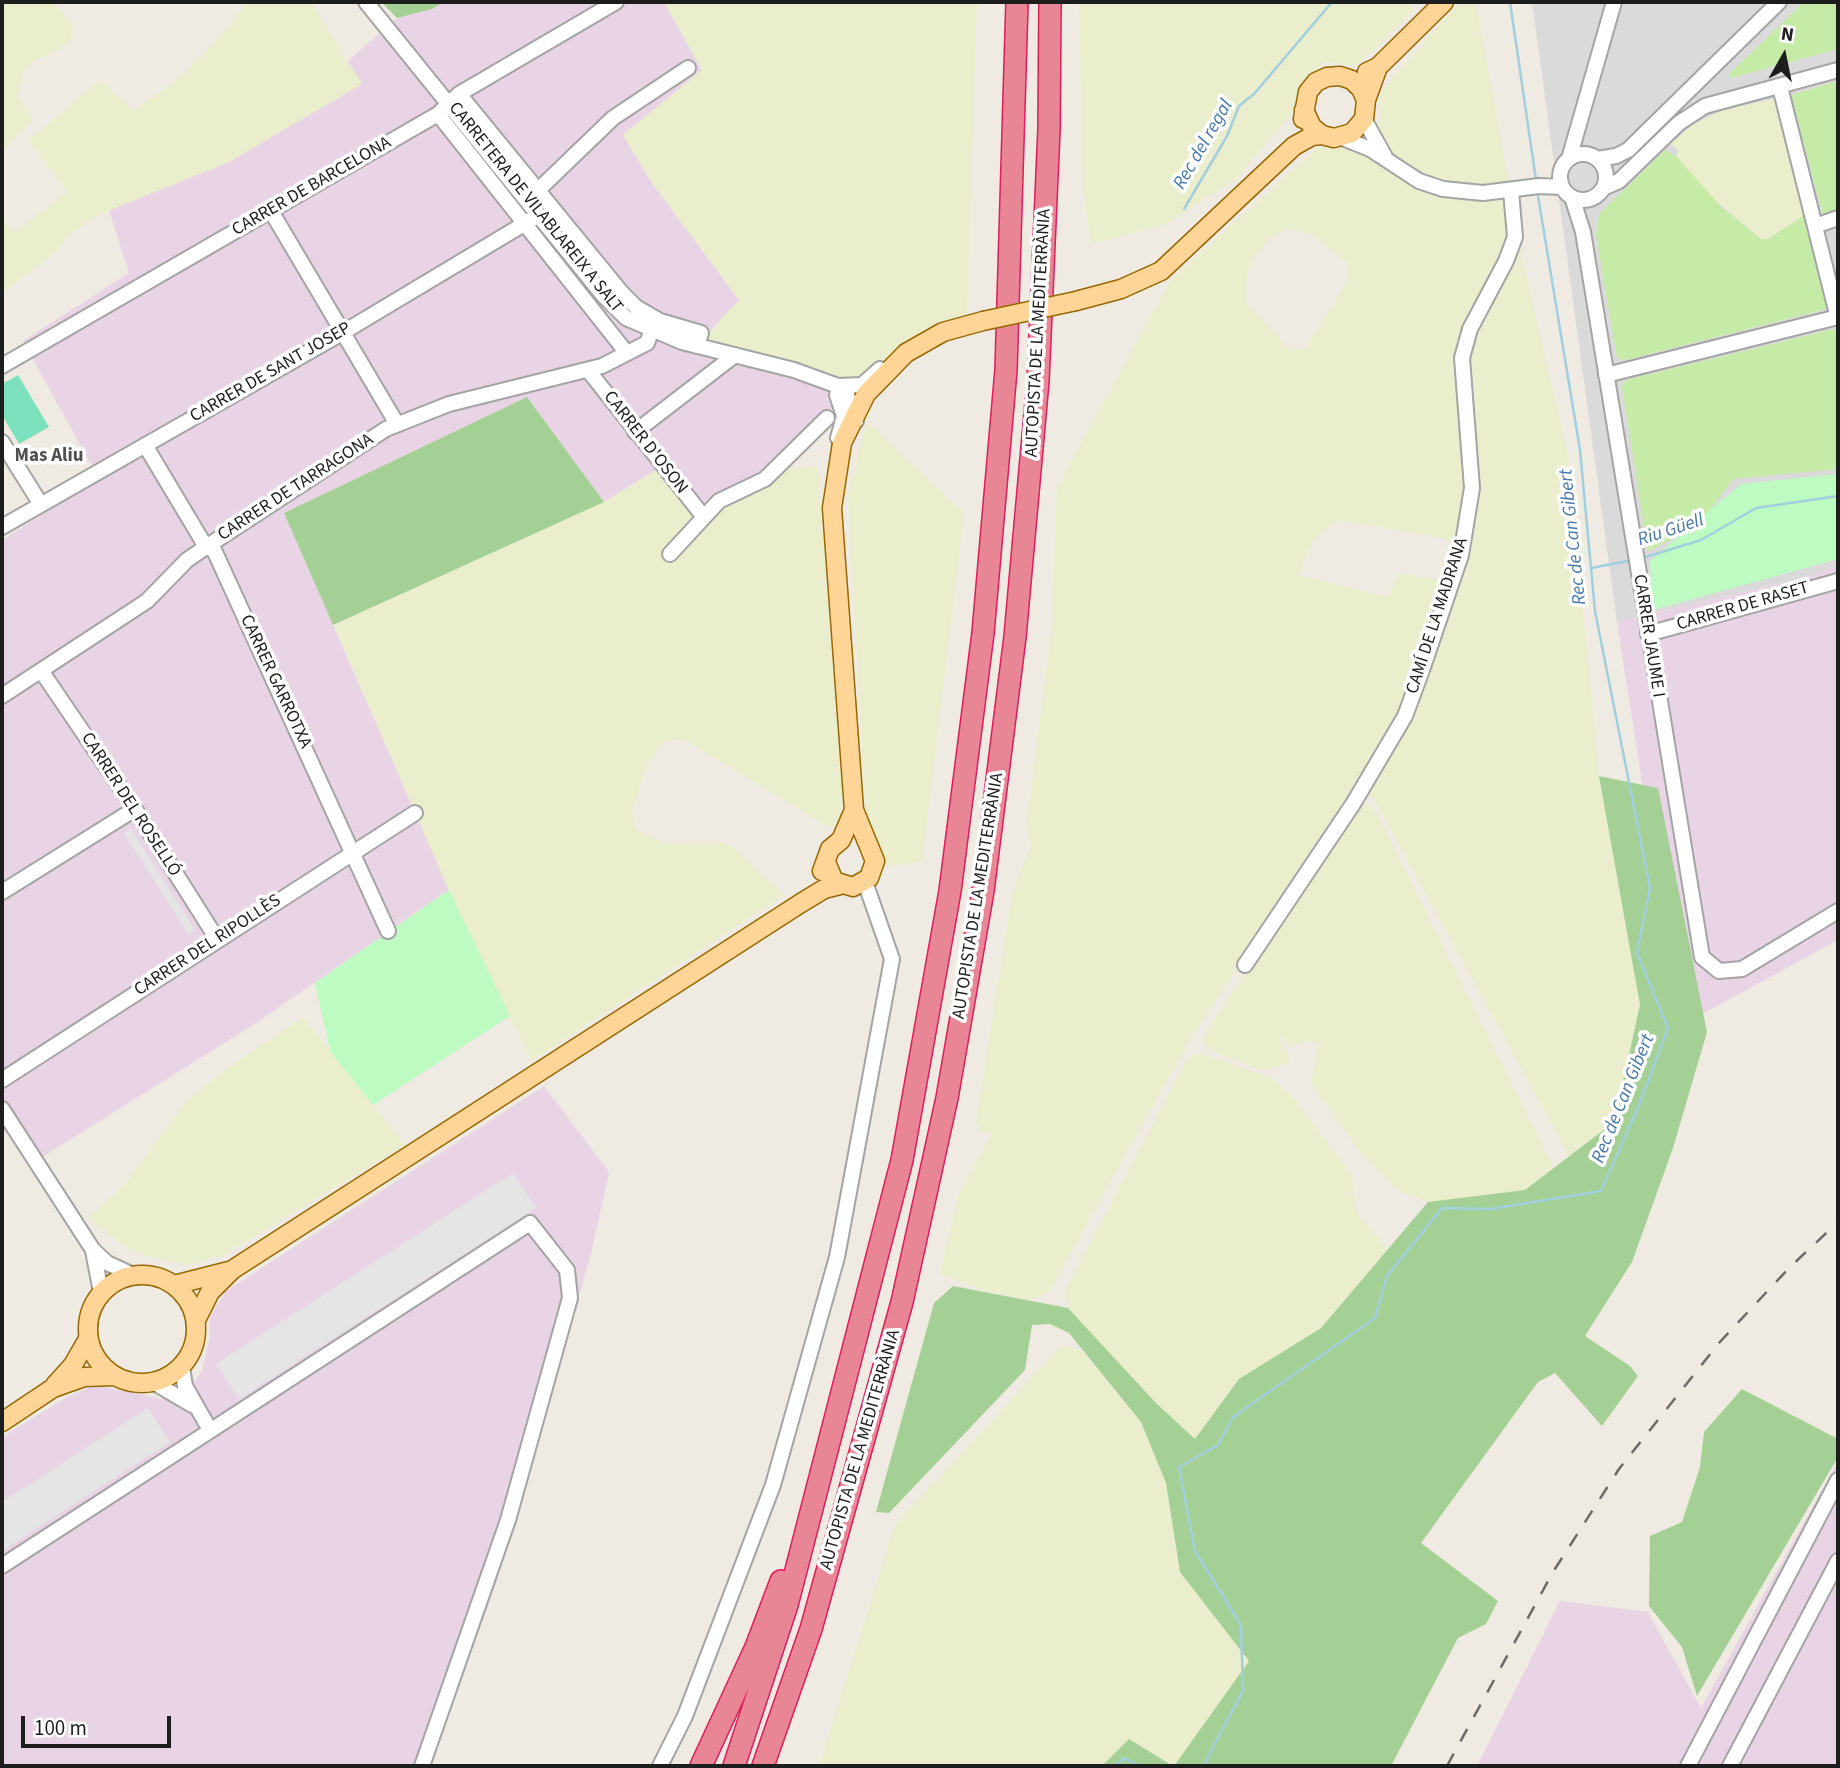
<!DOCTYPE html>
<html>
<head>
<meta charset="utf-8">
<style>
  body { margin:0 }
  #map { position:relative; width:1840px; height:1768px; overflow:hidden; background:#efebe2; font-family:"Source Sans 3",sans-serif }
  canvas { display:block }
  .frame { position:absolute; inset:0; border:4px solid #1d1d1d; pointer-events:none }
  .north { position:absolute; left:1749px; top:21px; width:70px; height:70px; -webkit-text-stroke:5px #fff; paint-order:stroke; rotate:9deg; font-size:19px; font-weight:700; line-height:28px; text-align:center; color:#1d1d1d }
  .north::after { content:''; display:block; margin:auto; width:24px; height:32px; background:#1d1d1d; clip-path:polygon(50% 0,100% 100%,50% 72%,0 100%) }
  .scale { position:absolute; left:21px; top:1716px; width:150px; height:32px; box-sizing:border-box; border:4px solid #1d1d1d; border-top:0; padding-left:9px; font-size:21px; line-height:24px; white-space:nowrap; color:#1d1d1d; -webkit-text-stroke:5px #fff; paint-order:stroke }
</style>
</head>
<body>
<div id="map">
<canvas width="1840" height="1768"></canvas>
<div class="frame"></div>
<div class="north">N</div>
<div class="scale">100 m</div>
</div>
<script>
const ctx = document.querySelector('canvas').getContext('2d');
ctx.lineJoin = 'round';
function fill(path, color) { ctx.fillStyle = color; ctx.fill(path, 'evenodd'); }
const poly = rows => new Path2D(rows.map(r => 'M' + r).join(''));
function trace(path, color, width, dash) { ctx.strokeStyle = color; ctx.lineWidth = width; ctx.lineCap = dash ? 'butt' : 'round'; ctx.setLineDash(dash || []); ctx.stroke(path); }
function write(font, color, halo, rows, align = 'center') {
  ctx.font = font + ' "Source Sans 3",sans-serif'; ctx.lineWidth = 7; ctx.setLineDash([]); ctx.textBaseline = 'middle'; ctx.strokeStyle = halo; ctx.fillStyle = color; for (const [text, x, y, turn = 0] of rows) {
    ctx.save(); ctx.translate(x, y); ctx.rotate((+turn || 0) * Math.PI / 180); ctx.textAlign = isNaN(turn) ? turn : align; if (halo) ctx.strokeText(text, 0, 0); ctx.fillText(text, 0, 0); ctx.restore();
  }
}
fill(poly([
  [1532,2,1838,2,1838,566,1806,577,1617,622]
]), '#dbdada');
fill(poly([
  [444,2,664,2,702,70,623,135,652,183,739,300,703,339,829,375,834,407,759,488,702,521,656,470,604,502,527,397,284,513,449,890,253,1025,44,1156,2,1131,2,540,99,479,23,341,129,273,109,210,361,85,348,61,397,18,432,9],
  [1838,566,1838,940,1680,1026,1617,622,1806,577],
  [544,1086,609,1172,591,1254,496,1584,430,1766,2,1766,2,1437,67,1397,95,1385,162,1399,196,1380,202,1370,209,1342,210,1316,226,1291],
  [1838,1461,1838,1766,1477,1766,1560,1601,1648,1612,1701,1708]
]), '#e8d4e4');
fill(poly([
  [2,2,53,2,72,24,71,39,57,51,35,60,22,74,18,96,33,120,2,151],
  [246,2,311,2,362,84,229,162,96,216,68,236,55,253,2,293,2,219,14,232,67,192,29,140,100,80,133,110,175,82,231,25],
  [664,2,977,2,967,312,852,382,703,339,739,300,652,183,623,135,702,70],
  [1079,2,1408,2,1414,10,1356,66,1325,62,1304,82,1296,108,1236,179,1164,225,1091,244,1083,186],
  [1466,2,1476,2,1523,263,1568,455,1599,776,1640,1005,1614,1122,1569,1156,1372,796,1344,803,1347,804,1189,1041,1049,1292,1032,1300,982,1290,940,1274,959,1193,993,1132,981,1132,976,1122,1013,891,1031,846,1027,822,1052,626,1057,487,1170,281,1324,142,1355,148,1379,121,1381,91,1454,8],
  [1290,229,1315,236,1348,264,1348,280,1306,348,1291,350,1246,303,1247,271,1258,252,1274,235],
  [1337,520,1443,538,1450,544,1437,580,1399,573,1387,597,1299,575,1312,542],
  [1777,98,1805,215,1768,239,1761,239,1709,196,1676,156,1679,151,1670,144,1694,124,1720,111],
  [867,422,964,513,922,862,884,866,866,822,848,494],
  [818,466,842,785,840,816,830,828,685,740,664,741,645,769,632,812,636,830,664,843,721,842,736,850,784,895,531,1061,449,890,334,625,604,502,656,470,702,521,784,470],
  [1359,802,1375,810,1554,1168,1525,1190,1428,1202,1399,1191,1361,1153,1311,1084,1319,1044,1308,1040,1293,1047,1278,1035,1291,1062,1265,1070,1253,1068,1206,1048,1203,1037],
  [303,1017,405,1145,223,1255,188,1265,150,1257,126,1248,88,1218,125,1184,186,1102,222,1072],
  [1202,1053,1273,1079,1293,1097,1351,1174,1357,1214,1388,1249,1321,1328,1239,1379,1195,1439,1156,1403,1068,1308,1065,1291,1188,1057],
  [1062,1345,1082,1351,1141,1421,1166,1483,1180,1572,1249,1661,1174,1766,1130,1739,1102,1766,819,1766,895,1525]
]), '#ebeecc');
fill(poly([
  [1804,2,1834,2,1838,7,1838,49,1731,78,1729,74],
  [1838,81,1838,210,1823,215,1791,95],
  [1665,150,1676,156,1722,208,1761,239,1768,239,1805,215,1827,309,1626,360,1617,358,1596,234,1599,214],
  [1834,329,1838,345,1838,469,1733,479,1697,527,1648,551,1622,387,1626,380]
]), '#c6eba6');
fill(poly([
  [381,2,444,2,432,9,397,18],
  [527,397,604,502,333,625,284,513],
  [1599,776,1658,788,1707,1032,1673,1148,1632,1262,1585,1336,1630,1366,1638,1376,1602,1426,1555,1373,1538,1382,1421,1543,1498,1601,1486,1624,1458,1638,1391,1766,1174,1766,1249,1661,1180,1572,1166,1483,1141,1422,1069,1333,1050,1324,1032,1325,1025,1370,889,1513,876,1512,934,1303,953,1286,1068,1308,1156,1403,1195,1439,1239,1379,1321,1328,1428,1202,1525,1190,1614,1122,1640,1005],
  [1742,1389,1838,1439,1838,1457,1697,1696,1682,1647,1649,1606,1650,1536,1682,1522,1700,1467,1704,1432],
  [1129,1739,1173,1766,1102,1766]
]), '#a5d095');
fill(poly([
  [1838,474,1838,559,1653,610,1650,561,1741,484],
  [449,890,510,1016,373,1105,330,1051,315,983]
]), '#bdfbc3');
fill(poly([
  [18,375,49,427,19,444,2,415,2,384]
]), '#7de1bd');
fill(poly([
  [131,829,195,930,188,934,124,833],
  [513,1173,536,1208,239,1399,216,1364],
  [148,1408,170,1442,2,1551,2,1502]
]), '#e5e5e5');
trace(poly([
  [1510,2,1536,180],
  [1184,209,1227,136,1239,106,1254,94,1332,2],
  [1642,558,1701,540,1756,508,1838,496],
  [1591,568,1633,560],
  [1115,1766,1124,1758,1139,1766],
  [1203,1766,1243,1691,1241,1625,1195,1551,1179,1467,1218,1445,1233,1417,1375,1318,1387,1276,1442,1208,1491,1209,1601,1191,1638,1108,1668,1028,1637,953,1650,888,1595,611,1580,450,1537,190]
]), '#a1cfde', 2.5);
const minor = poly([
  [366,2,603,295,626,318,682,342,794,370,838,386,847,395,856,421],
  [1780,87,1838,318],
  [459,94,621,292,636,307,660,321,701,333,697,346],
  [438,114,626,352],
  [1364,119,1385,157],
  [1340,137,1370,149,1419,181,1443,189,1483,193,1539,186,1562,187],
  '1560 177a23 23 0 1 1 46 0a23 23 0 1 1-46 0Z',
  [1569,159,1614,2],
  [1597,159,1616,156,1628,150,1779,2],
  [1603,188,1619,181,1679,123,1705,106,1838,70],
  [533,195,613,118,688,68],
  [1572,197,1583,232,1702,957,1719,971,1742,969,1838,911],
  [271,211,397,424],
  [1815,226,1838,218],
  [2,366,438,114,459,94,616,2],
  [588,370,703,516],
  [1606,375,1838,317],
  [838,386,862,385,880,369],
  [837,395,844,416,838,438],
  [635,432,735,355],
  [2,442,40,503],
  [145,445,206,547,214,550,388,931],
  [2,527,342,333,539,215],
  [670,554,719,501,765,479,827,418],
  [1648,634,1838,581],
  [42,672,135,809,217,939],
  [2,696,147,601,187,560,206,547,386,429,449,404,602,366,647,343,656,319],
  [2,892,135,809],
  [1245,965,1353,804,1405,716,1422,670,1461,555,1472,488,1462,358,1470,329,1506,261,1515,237,1511,191],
  [2,1080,415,813],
  [2,1109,93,1250,107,1263,133,1275],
  [93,1251,101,1292],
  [182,1367,185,1386,210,1430],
  [153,1382,192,1405],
  [2,1566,530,1223,567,1270,570,1298,508,1520,422,1766],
  [660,1766,685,1716,773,1485,837,1257,892,959,865,882],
  [1688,1766,1838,1480],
  [1730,1766,1838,1561]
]);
const major = poly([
  [1367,72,1378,67,1444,2],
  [1304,110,1312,127,1322,135,1334,138,1352,133,1364,119,1366,100,1378,67],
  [1303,119,1308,92,1316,82,1327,77,1340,76,1352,80,1361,89,1366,100],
  [1076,301,1121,289,1161,271,1294,146,1312,136,1322,135],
  [826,862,834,881,853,887,869,878,875,861,854,810,832,508,842,443,866,394,906,353,943,332,983,321],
  [822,871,830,849,841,840,854,810],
  '88 1329a54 54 0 1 1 108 0a54 54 0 1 1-108 0Z',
  [174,1285,229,1271],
  [196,1320,210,1292,232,1270,801,903,824,889,840,885],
  [55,1385,73,1365,88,1339],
  [2,1422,53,1388,84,1377,114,1376]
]);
const highway = poly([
  [701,1766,756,1647,781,1581],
  [734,1766,787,1605,902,1160,950,891,983,633,1006,370,1017,2],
  [763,1766,811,1629,902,1302,947,1098,983,891,1015,637,1038,381,1049,129,1050,2]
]);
trace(minor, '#a4a4a4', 18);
trace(major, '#966800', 21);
trace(highway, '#de1d5b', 24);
trace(minor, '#fff', 14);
trace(major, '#ffd597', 18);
trace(highway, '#e98696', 21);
trace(poly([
  [1447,1766,1553,1572,1619,1469,1719,1343,1789,1268,1838,1222]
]), '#6b6b6b', 2.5, [14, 14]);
const majorBridge = poly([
  [983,321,1076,301]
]);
trace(majorBridge, '#966800', 21, []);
trace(majorBridge, '#ffd597', 18);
write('18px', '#1d1d1d', '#fff', [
  ["CARRER DE BARCELONA",312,187,-30],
  ["CARRETERA DE VILABLAREIX A SALT",535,208,51],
  ["AUTOPISTA DE LA MEDITERRÀNIA",1039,333,-87],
  ["CARRER DE SANT JOSEP",271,373,-30],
  ["CARRER D'OSON",645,443,52],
  ["CARRER DE TARRAGONA",296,488,-33],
  ["CARRER DE RASET",1743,607,-16],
  ["CAMÍ DE LA MADRANA",1438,616,-72],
  ["CARRER JAUME I",1648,636,81],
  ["CARRER GARROTXA",275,682,65],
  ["CARRER DEL ROSELLÓ",130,805,57],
  ["AUTOPISTA DE LA MEDITERRÀNIA",979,896,-81],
  ["CARRER DEL RIPOLLÈS",208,946,-33],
  ["AUTOPISTA DE LA MEDITERRÀNIA",861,1450,-74]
]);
write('italic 19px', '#4678b0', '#fff', [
  ["Rec del regal",1204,145,-60],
  ["Riu Güell",1671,531,-18],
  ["Rec de Can Gibert",1574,537,-96],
  ["Rec de Can Gibert",1624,1099,-68]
]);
write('bold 19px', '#505050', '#fff', [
  ["Mas Aliu",49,457]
]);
</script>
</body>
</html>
